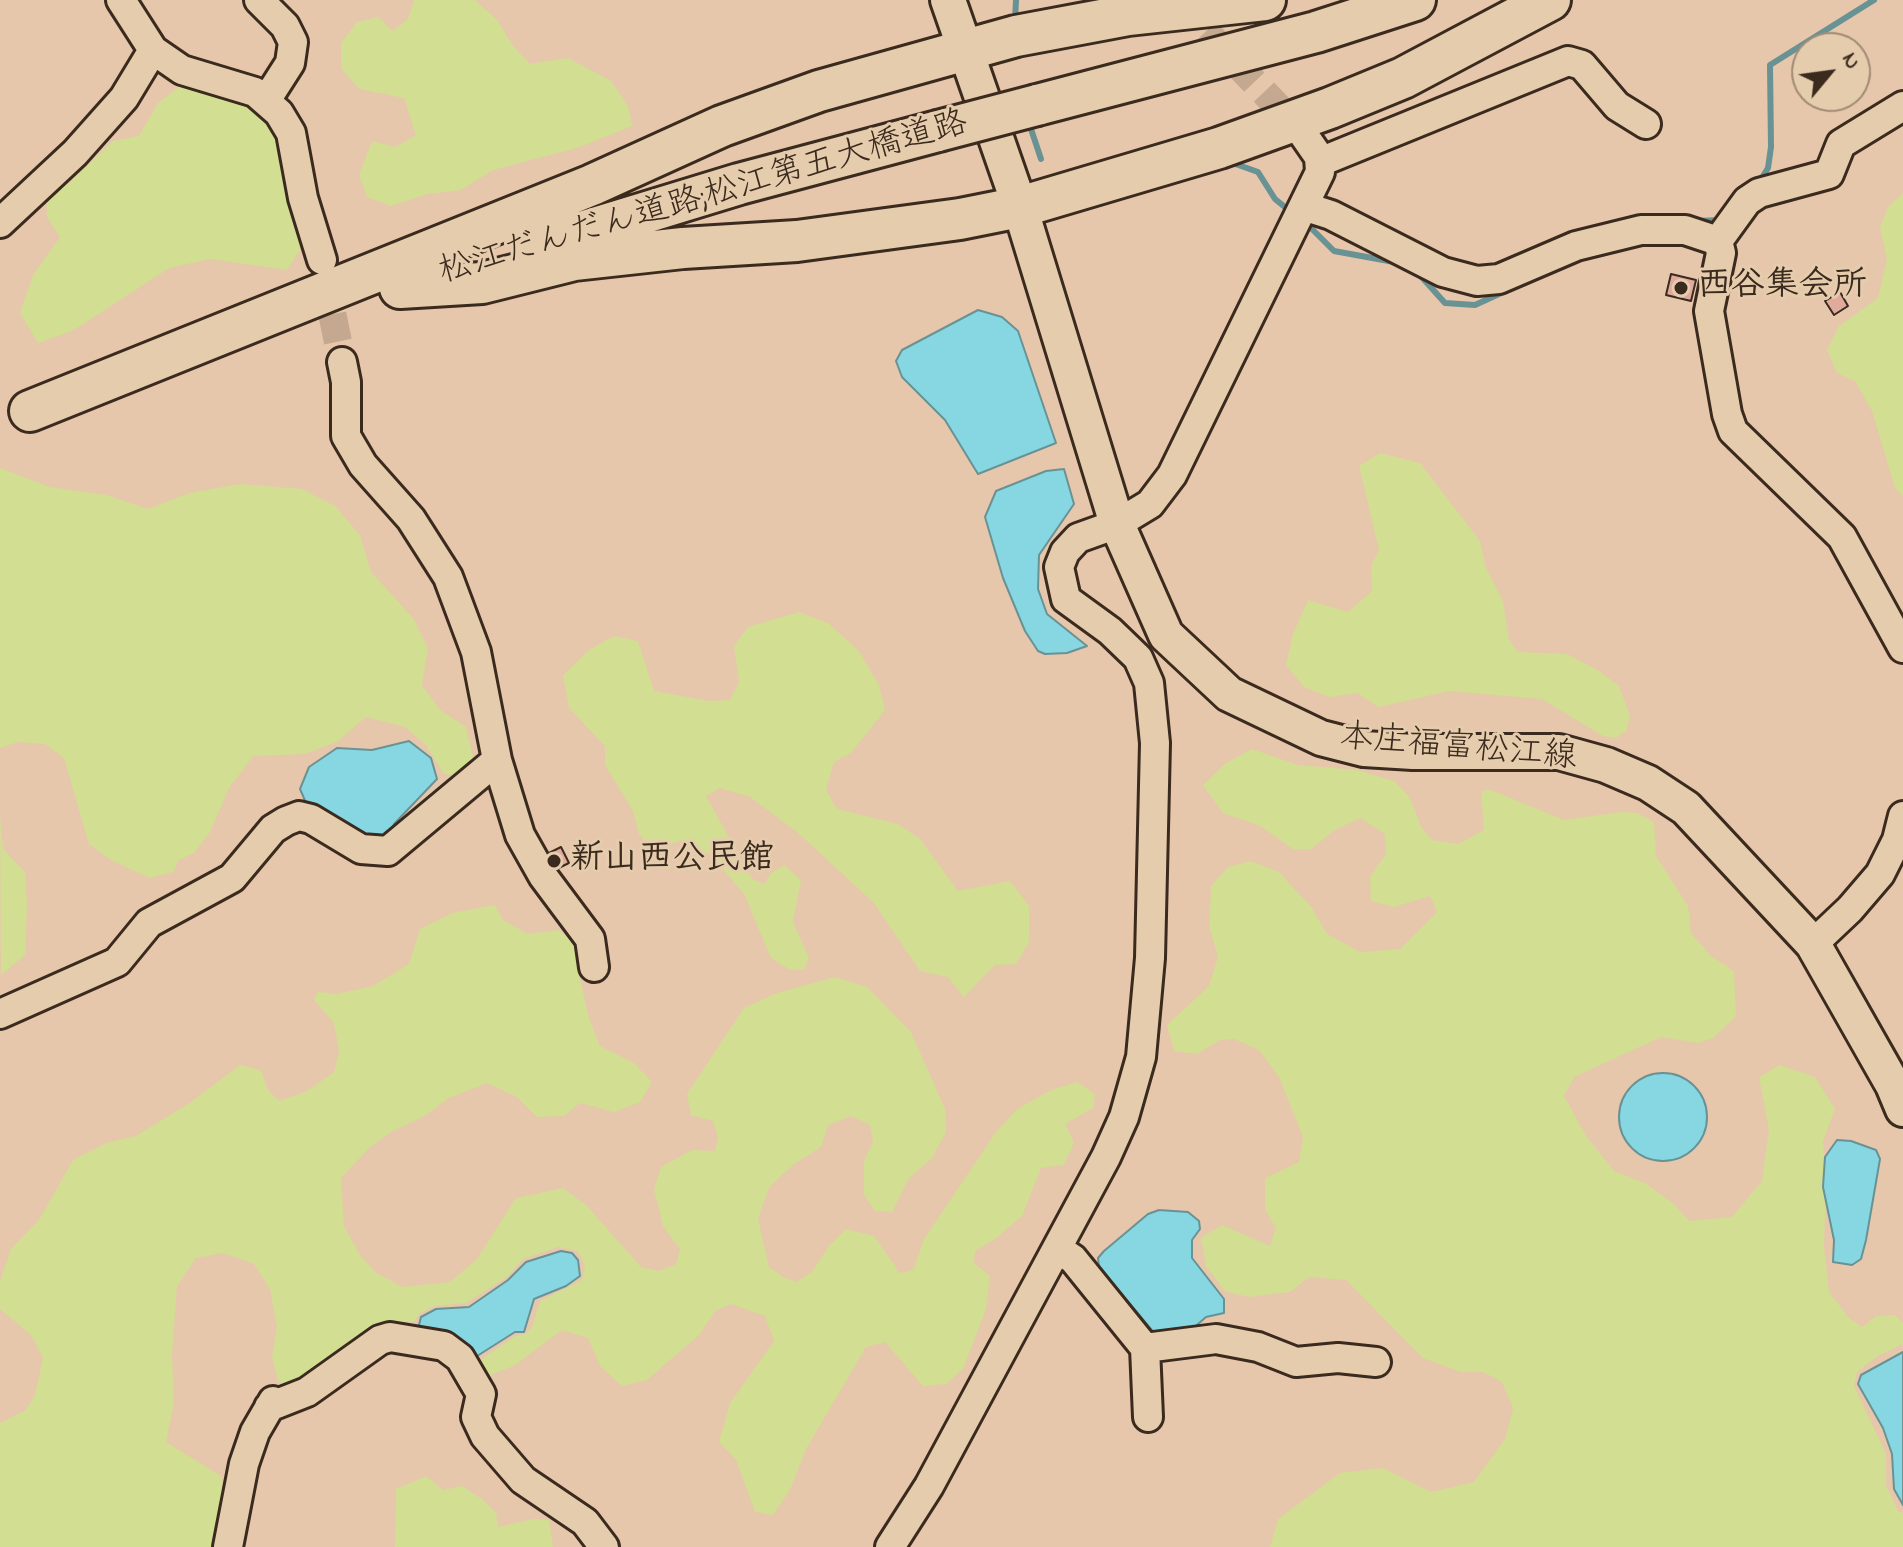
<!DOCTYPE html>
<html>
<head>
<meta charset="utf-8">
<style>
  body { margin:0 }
  #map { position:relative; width:1903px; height:1547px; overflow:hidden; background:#e6c7ab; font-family:"Indie Flower",sans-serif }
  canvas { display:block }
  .north { position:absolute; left:1791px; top:32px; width:80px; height:80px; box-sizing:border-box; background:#e5ccad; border:2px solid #a18b74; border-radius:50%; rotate:61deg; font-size:22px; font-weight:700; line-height:32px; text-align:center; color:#3b2a1e }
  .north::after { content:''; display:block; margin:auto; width:28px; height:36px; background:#3b2a1e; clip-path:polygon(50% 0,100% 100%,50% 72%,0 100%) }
</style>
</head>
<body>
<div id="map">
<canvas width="1903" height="1547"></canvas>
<div class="north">N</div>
</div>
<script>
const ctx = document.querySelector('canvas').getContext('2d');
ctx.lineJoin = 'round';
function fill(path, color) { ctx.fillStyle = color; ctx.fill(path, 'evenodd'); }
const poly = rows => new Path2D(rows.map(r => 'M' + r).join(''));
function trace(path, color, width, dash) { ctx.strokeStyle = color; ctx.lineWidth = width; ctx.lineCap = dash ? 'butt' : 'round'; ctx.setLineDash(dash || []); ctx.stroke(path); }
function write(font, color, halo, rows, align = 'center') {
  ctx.font = font + ' "Indie Flower","Klee One",sans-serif'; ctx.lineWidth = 6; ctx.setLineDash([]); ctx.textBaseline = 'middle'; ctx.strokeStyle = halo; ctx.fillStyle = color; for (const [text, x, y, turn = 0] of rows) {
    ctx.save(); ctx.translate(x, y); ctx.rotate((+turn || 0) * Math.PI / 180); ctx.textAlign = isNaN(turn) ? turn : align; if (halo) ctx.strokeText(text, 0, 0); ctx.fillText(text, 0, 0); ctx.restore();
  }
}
fill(poly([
  [414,0,475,0,497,20,513,46,530,64,568,58,611,81,628,106,632,126,580,147,493,170,461,190,428,194,391,206,367,197,359,175,372,141,395,147,416,135,404,98,359,89,341,68,341,43,357,22,378,17,393,31,408,19],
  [183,84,242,93,283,130,306,241,287,270,210,259,169,268,74,330,38,343,20,313,33,275,60,237,47,217,46,194,67,185,113,141,139,136,158,103],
  [1903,193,1903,496,1895,488,1872,411,1855,381,1837,373,1827,350,1839,326,1878,298,1887,259,1880,227,1888,207],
  [1380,453,1420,463,1480,541,1486,568,1503,601,1509,640,1518,652,1567,654,1599,671,1619,686,1630,716,1627,730,1616,738,1603,736,1542,699,1449,691,1379,707,1357,693,1329,697,1304,687,1286,665,1293,634,1308,600,1348,612,1372,591,1371,565,1379,550,1359,466],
  [0,468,50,487,106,495,148,509,189,493,240,484,302,489,335,506,360,535,371,572,413,618,428,648,422,685,440,710,466,727,473,757,464,777,444,774,425,744,405,727,366,717,337,742,304,754,253,756,229,788,210,832,194,853,179,860,173,872,149,878,111,860,89,844,64,758,45,744,18,742,0,748],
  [799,612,828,623,858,650,879,685,885,710,851,753,834,762,826,790,837,809,898,824,920,839,958,891,1010,881,1029,906,1029,942,1016,964,995,965,964,997,948,977,920,971,874,903,797,832,750,797,720,788,706,796,752,879,765,884,770,874,784,865,801,880,793,922,809,958,804,970,790,970,771,958,744,894,711,855,682,840,652,850,639,834,633,811,605,765,605,746,569,708,563,675,589,650,614,636,638,641,654,691,709,701,730,700,739,682,734,646,748,627],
  [1252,749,1298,765,1357,770,1394,781,1410,798,1421,827,1432,840,1458,844,1484,830,1481,791,1491,790,1564,820,1622,812,1637,813,1654,822,1656,856,1688,906,1691,933,1711,956,1734,971,1736,1016,1713,1038,1698,1043,1661,1037,1574,1077,1564,1096,1586,1136,1614,1171,1645,1183,1674,1204,1689,1221,1732,1217,1762,1181,1769,1130,1759,1077,1780,1065,1815,1077,1835,1109,1823,1141,1826,1189,1824,1246,1829,1292,1849,1318,1862,1327,1876,1316,1895,1315,1903,1323,1903,1344,1876,1357,1857,1372,1854,1386,1886,1454,1886,1485,1898,1511,1903,1513,1903,1547,1270,1547,1278,1519,1340,1473,1383,1468,1431,1492,1474,1482,1505,1439,1513,1408,1502,1382,1483,1372,1461,1372,1423,1358,1346,1280,1309,1277,1290,1292,1248,1297,1225,1291,1206,1266,1201,1238,1222,1225,1270,1246,1276,1228,1265,1210,1265,1178,1299,1162,1303,1137,1279,1077,1259,1050,1234,1039,1220,1040,1197,1054,1174,1051,1167,1025,1209,986,1218,957,1209,926,1211,886,1228,867,1251,861,1279,872,1312,908,1327,934,1360,952,1400,949,1437,912,1430,896,1394,907,1371,901,1370,877,1386,854,1385,834,1360,818,1335,830,1311,849,1293,849,1260,826,1223,813,1203,785,1226,763],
  [0,816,3,849,25,872,27,907,25,955,1,975],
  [495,905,503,920,528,934,559,930,579,948,580,979,589,1018,600,1046,634,1063,652,1082,640,1102,614,1112,580,1103,564,1116,537,1117,517,1097,487,1083,449,1098,426,1115,391,1132,369,1148,341,1178,344,1226,360,1255,376,1273,403,1287,450,1282,477,1259,516,1198,563,1188,586,1205,641,1267,659,1271,676,1264,680,1249,663,1226,654,1189,661,1167,692,1150,715,1151,718,1137,713,1121,691,1115,687,1094,744,1008,777,993,835,977,867,987,911,1032,945,1109,946,1132,932,1158,909,1178,892,1212,875,1211,864,1195,864,1161,873,1141,870,1125,851,1116,828,1125,821,1147,793,1165,769,1187,758,1219,769,1267,783,1277,796,1282,812,1272,829,1246,846,1229,874,1236,900,1273,913,1270,924,1239,996,1132,1017,1109,1049,1091,1077,1082,1095,1094,1093,1108,1065,1124,1074,1142,1064,1165,1041,1168,1022,1216,995,1239,975,1251,974,1263,990,1276,986,1309,963,1369,946,1384,923,1386,885,1342,866,1347,806,1449,790,1490,773,1515,755,1512,736,1460,719,1442,730,1403,774,1341,765,1316,731,1304,715,1311,699,1335,647,1380,622,1386,600,1366,588,1338,562,1330,514,1366,487,1376,479,1361,515,1336,525,1334,532,1328,540,1301,582,1280,585,1266,578,1251,558,1247,523,1259,507,1277,466,1303,435,1306,420,1313,414,1322,384,1323,357,1351,293,1392,278,1381,272,1357,277,1327,270,1289,254,1264,223,1253,196,1258,177,1286,172,1354,174,1403,166,1442,221,1476,227,1518,217,1547,0,1547,0,1423,26,1410,35,1395,43,1358,31,1335,0,1309,0,1281,11,1249,39,1220,73,1160,106,1143,136,1136,191,1102,240,1065,261,1070,268,1090,279,1101,307,1091,334,1072,339,1051,334,1023,314,1000,318,992,337,994,373,986,409,964,420,929,452,913],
  [426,1476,443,1490,462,1486,482,1499,496,1513,498,1527,534,1519,549,1520,553,1547,395,1547,396,1489]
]), '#d2de91');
const water = poly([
  [978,310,1002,317,1018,331,1056,443,978,474,945,420,902,377,896,361,902,350,978,310],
  [1064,469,1074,504,1039,555,1038,589,1047,614,1087,646,1067,653,1045,654,1038,651,1025,631,1003,578,985,517,996,491,1046,471,1064,469],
  [409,741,431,758,437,779,394,824,391,836,376,847,310,812,300,789,309,767,337,748,372,750,409,741],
  '1619 1117a44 44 0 1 1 88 0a44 44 0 1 1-88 0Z',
  [1837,1140,1851,1141,1876,1150,1880,1159,1866,1240,1861,1259,1852,1265,1833,1262,1834,1240,1823,1187,1825,1157,1837,1140],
  [1159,1210,1188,1212,1199,1221,1200,1229,1192,1240,1192,1258,1224,1299,1224,1313,1206,1317,1190,1331,1156,1335,1099,1267,1098,1258,1104,1251,1148,1214,1159,1210],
  [561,1251,572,1253,578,1260,580,1276,566,1286,534,1299,524,1332,515,1332,474,1358,425,1334,419,1325,421,1317,436,1309,469,1307,508,1280,526,1262,561,1251],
  [1903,1352,1903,1505,1894,1489,1892,1454,1883,1428,1858,1384,1861,1375,1903,1352]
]);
fill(water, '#87d7e3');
trace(water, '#699294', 2);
trace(poly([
  [1015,21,1016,0],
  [1028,120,1041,159],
  [1230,162,1258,172,1275,199,1286,208],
  [1760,181,1768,168,1771,147,1770,65,1874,0],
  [1697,221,1721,220],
  [1306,223,1334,251,1394,262],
  [1418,273,1445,303,1475,305,1510,289]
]), '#699294', 6);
const building = poly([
  [1671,274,1696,280,1691,301,1666,295,1671,274],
  [1840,292,1848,306,1834,315,1825,301,1840,292],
  [561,847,569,863,546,874,539,858,561,847]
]);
fill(building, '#e0aa9c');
trace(building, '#3b2a1e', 2);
trace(poly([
  [1177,1,1301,131],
  [324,273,342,362]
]), '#c4a88f', 28, [28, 14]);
const minor = poly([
  [121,0,153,50,182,70,255,92,279,113,291,133,303,198,322,260],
  [259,0,285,26,293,42,290,63,267,99],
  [1320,162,1568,61,1582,65,1617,106,1646,124],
  [1306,207,1331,215,1443,272,1477,281,1499,279,1576,246,1641,230,1685,230,1718,241,1721,253,1709,311,1727,414,1733,431,1842,537,1903,648],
  [0,223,75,153,124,98,153,50],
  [1718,241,1747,201,1759,193,1829,174,1841,144,1903,106],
  [497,760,520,835,543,876,590,939,594,967],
  [1813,944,1850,909,1880,874,1897,840,1903,816],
  [0,1014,117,962,149,923,232,878,273,829,286,821,299,816,311,819,361,849,388,851,497,760,476,652,448,577,411,519,363,465,346,436,346,382,342,362],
  [1058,1249,1073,1259,1145,1348,1216,1339,1258,1347,1296,1362,1338,1358,1376,1362],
  [1145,1348,1148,1417],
  [269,1407,307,1392,380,1340,390,1337,444,1346,460,1358,481,1394,476,1417,485,1436,523,1480,585,1522,604,1547],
  [228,1547,244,1464,255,1432,273,1401],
  [890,1547,929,1486,1106,1157,1124,1117,1141,1057,1150,958,1155,743,1149,683,1138,658,1110,631,1066,599,1059,567,1065,552,1078,538,1117,524,1150,504,1172,475,1320,172,1319,157,1301,131]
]);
const major = poly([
  [948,0,1020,207,1117,524,1166,635,1229,694,1321,738,1364,749,1413,752,1559,752,1606,765,1648,783,1686,808,1813,944,1893,1085,1903,1109]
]);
const highway = poly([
  [1037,105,1316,32,1415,0],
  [536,246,739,184,938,131],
  [400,288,482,283,574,260,683,248,797,241,960,219,1020,207,1219,148,1330,108,1403,78,1550,0],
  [30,411,592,185,722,126,819,91,1016,36,1128,15,1265,0]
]);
trace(minor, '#3b2a1e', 34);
trace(major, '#3b2a1e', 40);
trace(highway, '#3b2a1e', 46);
trace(minor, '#e5ccad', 28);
trace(major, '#e5ccad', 34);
trace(highway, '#e5ccad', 40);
const highwayBridge = poly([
  [938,131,1037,105]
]);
trace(highwayBridge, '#3b2a1e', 46, []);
trace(highwayBridge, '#e5ccad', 40);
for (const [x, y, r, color] of [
  [1681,288,8,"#3b2a1e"],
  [554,861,8,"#3b2a1e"]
]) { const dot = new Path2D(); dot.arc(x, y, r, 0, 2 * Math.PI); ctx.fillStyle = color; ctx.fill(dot); trace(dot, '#e5ccad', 3); }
write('34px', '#3b2a1e', '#e5ccad', [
  ["松江だんだん道路;松江第五大橋道路",704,200,-16],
  ["本庄福富松江線",1458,750,5]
]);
write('bold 34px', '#3b2a1e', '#e5ccad', [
  ["西谷集会所",1697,288],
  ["新山西公民館",570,861]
], 'left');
</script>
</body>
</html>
